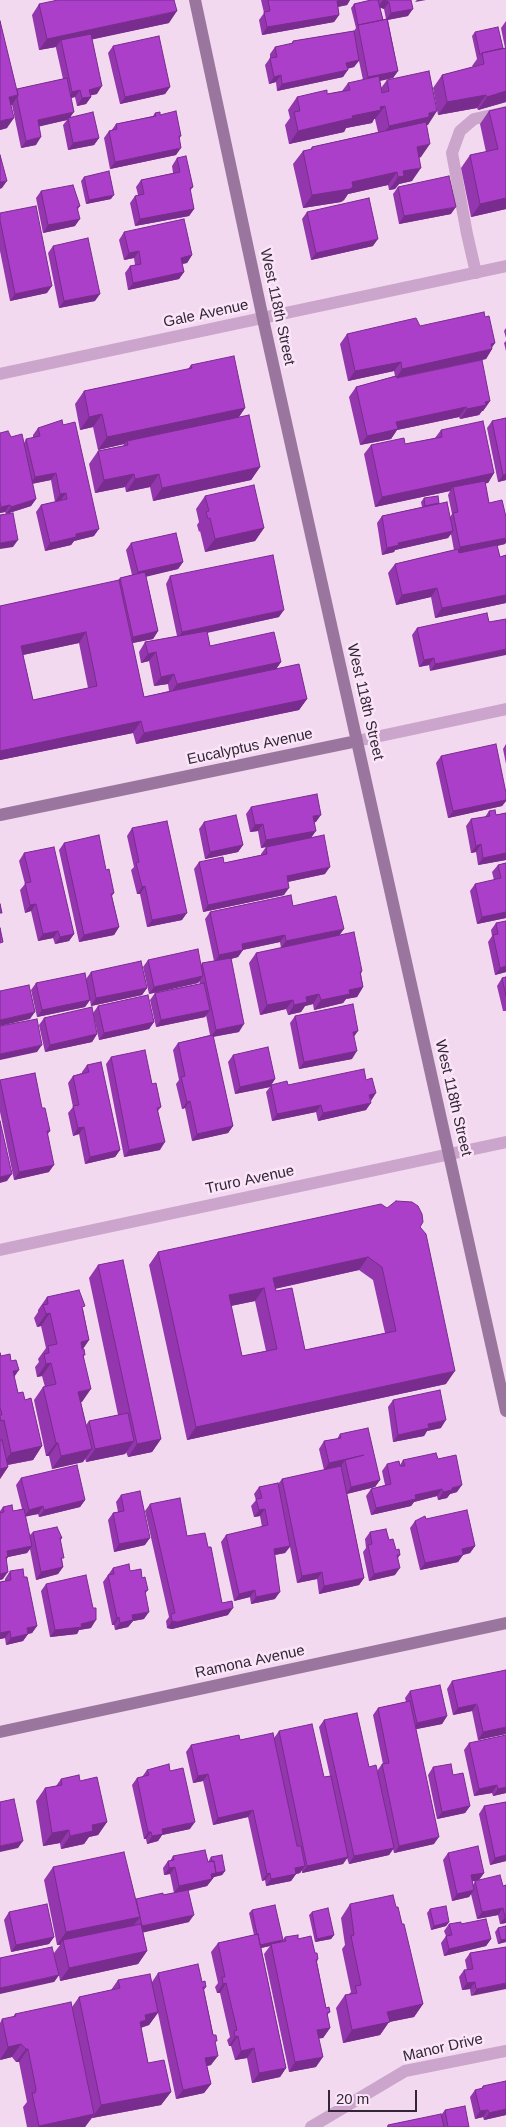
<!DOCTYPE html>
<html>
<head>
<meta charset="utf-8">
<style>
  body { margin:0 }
  #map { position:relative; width:506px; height:2127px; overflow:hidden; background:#f2d9f0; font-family:Arial,sans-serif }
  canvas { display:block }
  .scale { position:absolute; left:328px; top:2090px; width:89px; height:22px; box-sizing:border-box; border:2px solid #342636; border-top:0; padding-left:6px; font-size:15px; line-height:18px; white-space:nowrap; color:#342636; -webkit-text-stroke:4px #fae5f8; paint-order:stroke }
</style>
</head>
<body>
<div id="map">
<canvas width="506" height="2127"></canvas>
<div class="scale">20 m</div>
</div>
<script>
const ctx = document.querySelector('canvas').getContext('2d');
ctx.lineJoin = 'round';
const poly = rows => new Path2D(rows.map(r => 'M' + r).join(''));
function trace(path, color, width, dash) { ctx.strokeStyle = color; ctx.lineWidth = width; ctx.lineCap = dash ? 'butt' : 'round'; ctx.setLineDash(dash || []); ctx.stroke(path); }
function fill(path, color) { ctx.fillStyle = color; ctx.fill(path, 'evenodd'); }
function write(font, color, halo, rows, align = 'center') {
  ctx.font = font + ' Arial,sans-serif'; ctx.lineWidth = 5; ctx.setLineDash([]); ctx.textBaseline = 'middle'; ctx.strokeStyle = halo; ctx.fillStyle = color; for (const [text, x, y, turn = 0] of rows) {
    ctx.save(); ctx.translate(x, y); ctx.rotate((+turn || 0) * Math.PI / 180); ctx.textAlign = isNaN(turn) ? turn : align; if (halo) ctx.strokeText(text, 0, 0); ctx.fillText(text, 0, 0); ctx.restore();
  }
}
trace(poly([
  [476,273,467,234,452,153,460,131,474,119,506,112]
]), '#cba5cb', 12);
trace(poly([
  [0,374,506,266],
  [357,741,506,709],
  [0,1250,506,1142],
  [311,2127,405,2071,506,2051]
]), '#cba5cb', 12);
trace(poly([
  [195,0,263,319,506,1411],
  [0,815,357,741],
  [0,1732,506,1623]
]), '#9a769e', 12);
fill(poly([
  [261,0,350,0,347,5,338,7,339,15,334,22,262,35,259,20,264,13],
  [371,0,411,0,408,16,388,20,398,71,393,78,380,81,381,88,387,80,428,125,426,125,421,157,419,158,412,181,399,184,395,189,389,190,388,185,348,194,344,200,341,202,303,208,293,164,303,151,310,150,312,147,378,132,375,119,374,119,372,123,346,128,344,132,289,144,285,125,290,118,288,110,297,97,327,94,342,91,348,83,363,80,359,61,354,67,347,69,343,77,277,91,276,82,269,84,265,65,270,58,270,54,275,47,291,44,293,41,354,31,356,28,351,8,354,4],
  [380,7,384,9,386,19,383,20],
  [39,4,169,23,92,39,97,94,91,95,91,97,86,104,77,106,75,97,71,98,71,117,99,138,94,145,68,150,63,125,67,120,39,126,36,145,21,148,12,105,11,105,7,128,0,130,17,89,63,79,56,48,56,47,39,50,32,15],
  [506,21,506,102,478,110,477,108,438,115,433,88,442,75,473,67,472,66,477,59,472,36,475,32,503,48,505,48,501,28],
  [113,46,170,87,165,94,120,104,108,53],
  [506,107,506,209,471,217,461,168,470,155,486,152,480,124,489,111],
  [155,113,160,115,181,136,179,139,176,155,110,169,104,138,109,131,111,131,116,124,153,116],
  [177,158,193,187,190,191,194,209,189,216,135,226,130,203,135,196,138,195,136,187,141,180,173,173,172,166],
  [84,177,111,199,86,204,81,181],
  [398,187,451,214,399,224,393,194],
  [41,191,80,206,78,209,75,226,43,233,36,198],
  [307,212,373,246,311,260,302,219],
  [0,213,47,293,10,301,0,251],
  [124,232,192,255,187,263,182,264,184,272,179,279,128,290,125,273,130,266,135,265,134,258,124,260,119,240],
  [53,246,95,301,59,308,48,253],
  [420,326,495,343,492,347,492,349,486,359,397,378,490,401,483,411,482,411,479,415,460,419,459,417,397,430,391,439,360,445,349,397,356,387,395,376,394,371,348,381,340,344,347,334],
  [506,328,506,338,504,331],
  [506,341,506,351,504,343],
  [191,365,245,408,239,417,260,467,251,480,153,501,150,487,126,492,125,487,95,493,89,464,98,451,123,446,124,444,98,450,93,427,80,430,75,404,84,391,188,369],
  [506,418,506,480,498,482,487,428,492,421],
  [38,428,94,536,74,541,71,545,45,551,36,512,41,505,55,502,51,480,32,484,36,499,31,506,6,514,5,512,0,513,0,433,11,437,24,443,26,439,33,438,33,435],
  [441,430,494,473,488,483,485,483,489,503,505,544,497,546,500,557,506,555,506,603,435,618,431,597,396,605,388,573,395,564,454,550,451,534,448,538,395,550,394,552,382,555,377,523,382,516,422,507,421,502,424,498,439,503,450,517,452,514,448,495,450,491,375,507,364,454,371,445,405,444,435,438],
  [205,496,264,528,255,541,205,552,200,531,199,532,197,525,199,522,196,509],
  [131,543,183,562,178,569,146,576,158,631,153,639,132,643,144,697,169,691,168,684,154,686,149,661,141,663,139,652,145,642,177,636,166,584,170,576,279,617,207,633,210,646,281,662,276,669,307,699,299,710,136,744,133,733,0,760,0,606,118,581,120,578,132,575,126,550],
  [79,643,88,688,33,700,23,655],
  [489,622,430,671,429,665,419,667,412,635,417,628],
  [506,744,506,764,503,749],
  [441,756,506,793,506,801,502,806,448,818,436,763],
  [251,807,316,822,314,822,311,837,325,874,288,882,284,895,203,912,194,869,199,862,224,863,261,855,261,854,266,847,275,845,261,848,258,831,250,832,246,814],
  [489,811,496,815,506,813,506,860,478,865,476,852,471,853,466,826,471,819,485,817],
  [204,822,243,845,238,852,205,859,199,829],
  [132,828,182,920,147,927,140,894,137,894,131,870,134,867,127,836],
  [64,843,106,870,114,893,112,896,119,927,114,935,79,942,59,850],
  [24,853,74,934,69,941,55,944,53,938,38,941,31,911,25,913,20,890,25,884,19,861],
  [506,863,506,918,477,924,470,891,475,884,494,880,492,872,498,865],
  [293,906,339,935,362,971,361,974,363,987,357,997,346,999,343,1003,314,1010,313,1004,305,1006,301,1012,288,1015,286,1009,260,1015,249,963,256,953,281,948,280,942,243,950,238,957,231,959,239,1032,213,1037,233,1126,228,1133,192,1141,185,1108,182,1109,176,1084,179,1080,173,1050,178,1043,210,1035,206,1015,205,1017,156,1027,150,1000,155,993,200,984,199,981,198,983,149,994,143,967,148,960,201,965,202,963,214,961,205,919,210,912],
  [506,921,506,972,495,975,488,942,492,936,491,930,496,923],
  [91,972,147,988,142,995,91,1006,90,1000,85,1007,37,1017,31,990,36,983,86,979],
  [506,977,506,1011,503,1011,497,986,502,978],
  [98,1006,154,1022,149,1029,99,1040,93,1013],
  [295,1016,354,1037,352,1059,299,1069,290,1023],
  [44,1018,97,1034,92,1042,45,1052,39,1025],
  [233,1055,275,1079,271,1085,288,1085,370,1101,366,1110,318,1121,316,1112,272,1121,266,1092,270,1087,235,1094,228,1062],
  [111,1057,152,1084,161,1107,158,1111,160,1150,124,1157,106,1064],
  [87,1065,120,1150,115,1157,85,1164,79,1134,73,1136,68,1113,73,1107,68,1083,73,1076,82,1073,82,1072],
  [0,1080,42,1108,50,1131,48,1134,49,1172,14,1180,0,1112],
  [420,1227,446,1384,187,1440,149,1265,158,1252],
  [359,1270,373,1280,385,1333,305,1350,275,1289],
  [255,1301,266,1351,242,1356,231,1306],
  [98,1265,161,1439,152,1452,128,1457,126,1452,125,1454,86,1462,85,1458,83,1462,52,1469,49,1456,46,1456,34,1400,43,1387,45,1387,42,1376,37,1377,35,1367,39,1362,38,1359,46,1348,41,1326,37,1327,34,1318,38,1312,38,1310,47,1297,83,1309,89,1340,83,1349,84,1357,82,1402,81,1402,86,1425,89,1421,118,1415,89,1278],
  [0,1353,1,1356,14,1376,18,1393,25,1400,42,1446,33,1460,8,1465,8,1467,0,1479],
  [393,1400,441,1428,427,1431,424,1436,393,1442,388,1407],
  [340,1434,380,1480,375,1487,347,1494,364,1578,359,1585,319,1594,317,1579,297,1583,290,1547,285,1553,275,1555,275,1599,251,1604,250,1597,234,1601,221,1542,226,1535,262,1527,260,1516,254,1517,251,1506,256,1500,254,1494,259,1487,278,1484,282,1479,341,1467,324,1470,319,1449,324,1441,337,1439],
  [438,1459,457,1492,450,1494,447,1498,438,1500,437,1496,414,1502,411,1506,371,1515,366,1496,371,1489,385,1485,382,1471,387,1464,400,1465,403,1460],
  [21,1478,85,1500,80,1507,39,1517,38,1514,25,1516,29,1536,33,1532,62,1538,60,1541,63,1567,58,1574,36,1580,30,1549,27,1553,8,1557,6,1560,3,1579,0,1580,0,1511,3,1507,13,1511,22,1509,16,1485],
  [121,1495,145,1545,114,1552,108,1520,113,1513,118,1512,116,1502],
  [150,1504,187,1536,208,1547,222,1603,228,1615,172,1629,167,1628,166,1621,169,1617,145,1511],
  [426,1519,475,1546,470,1553,463,1555,458,1562,420,1570,410,1528,415,1521],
  [370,1532,389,1540,396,1550,400,1555,398,1558,395,1575,369,1581,363,1552,366,1548,365,1539],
  [113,1568,130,1571,142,1578,148,1590,145,1594,144,1619,133,1621,128,1627,115,1630,114,1625,112,1625,103,1582],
  [10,1571,37,1626,32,1633,28,1634,23,1641,6,1645,5,1638,0,1639,0,1582,5,1581,5,1579],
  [46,1584,91,1628,79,1630,77,1634,50,1637,41,1591],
  [452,1681,506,1734,478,1740,472,1711,453,1715,447,1689],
  [410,1691,447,1716,442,1724,416,1729,434,1844,394,1853,393,1849,389,1855,349,1864,347,1858,343,1864,302,1873,302,1870,300,1873,296,1874,291,1881,266,1886,265,1880,262,1881,248,1817,213,1825,203,1781,193,1783,186,1752,191,1745,240,1740,274,1738,279,1731,324,1777,330,1776,319,1727,324,1720,369,1767,377,1771,382,1764,383,1764,373,1715,378,1708,406,1702,405,1698],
  [469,1743,506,1793,493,1796,492,1793,474,1796,464,1750],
  [433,1767,470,1806,465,1813,437,1819,428,1775],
  [147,1770,170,1771,190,1829,162,1835,158,1841,147,1844,146,1839,144,1839,132,1785,137,1778,142,1777],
  [61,1779,80,1781,107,1822,98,1835,89,1837,84,1844,61,1849,60,1843,43,1846,36,1801,45,1788,56,1786],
  [506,1802,506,1861,490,1865,479,1814,484,1806],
  [448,1853,484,1873,479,1880,472,1881,473,1885,475,1881,503,1886,506,1923,500,1924,498,1915,477,1919,471,1894,469,1897,452,1901,443,1860],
  [173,1856,208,1862,211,1857,225,1871,222,1875,214,1877,207,1886,188,1891,189,1922,143,1932,147,1951,138,1964,60,1981,59,1975,54,1982,54,1953,60,1945,57,1945,44,1880,53,1867,135,1900,174,1893,170,1874,164,1875,163,1868,168,1861,170,1861],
  [350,1904,396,1907,402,1924,423,2004,414,2017,389,2022,380,2035,343,2043,336,2008,345,1995,349,1994,351,1992,342,1949,345,1945,341,1918],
  [430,1909,449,1922,446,1926,431,1930,427,1913],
  [252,1910,283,1940,281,1942,285,1937,298,1939,315,1953,318,1959,317,1962,326,2008,330,2012,327,2015,330,2028,323,2038,319,2038,316,2067,289,2072,264,1954,270,1946,261,1948,286,2068,280,2077,252,2083,247,2058,235,2060,231,2046,229,2046,227,2040,230,2037,220,1993,217,1993,215,1987,218,1983,211,1952,218,1943,254,1935,249,1913],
  [9,1912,54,1937,49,1944,11,1952,4,1920],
  [312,1912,334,1935,331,1939,315,1942,309,1915],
  [449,1924,461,1924,491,1939,486,1946,444,1956,441,1943,446,1936,444,1931],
  [506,1926,506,1942,498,1944,495,1932,498,1928],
  [506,1947,471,1996,470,1989,462,1990,459,1977,464,1970,467,1970,465,1960,470,1953],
  [158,1973,202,1982,206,1987,204,1990,215,2043,211,2065,207,2066,211,2084,204,2093,176,2099,158,2013,149,2025,141,2028,148,2063,171,2092,161,2105,92,2118,85,2127,27,2127,23,2107,27,2102,19,2062,16,2062,12,2057,0,2060,0,2023,2,2019,13,2017,15,2014,72,2007,79,1997,111,1990,118,1980,152,1982],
  [483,2086,506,2115,484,2120,483,2117,475,2119,470,2097,475,2090,481,2089],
  [445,2110,469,2127,387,2127,388,2125,441,2115]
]), '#9436ae');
fill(poly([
  [342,0,350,0,347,5,332,8,337,1],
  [383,0,389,2,384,9,378,7],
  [417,0,426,0,415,2],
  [413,9,408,16,386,20,391,13],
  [177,11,169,23,62,46,61,40,56,47,39,50,47,39],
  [339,15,334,22,262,35,267,27],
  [359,60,354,67,341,70,346,63],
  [348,70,343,77,277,91,282,84],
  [398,71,393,78,363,84,368,77],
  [281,75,276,82,269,84,274,77],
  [102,86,97,94,84,97,89,90],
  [170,87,165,94,120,104,125,97],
  [80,90,75,97,67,99,72,92],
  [506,91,506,102,478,110,487,97],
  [18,95,12,105,2,107,9,97],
  [486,95,477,108,438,115,447,102],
  [91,97,86,104,77,106,82,98],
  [385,106,375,119,374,119,372,123,346,128,344,132,289,144,298,131],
  [437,111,428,125,380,139,389,126,429,113],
  [74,112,69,119,68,118,67,120,33,128,38,120],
  [14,118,7,128,0,130,0,121],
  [41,137,36,145,21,148,26,141],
  [99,138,94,145,68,150,73,143],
  [430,144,421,157,407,160,417,147],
  [181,148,176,155,110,169,115,162],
  [421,168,412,181,399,184,395,189,389,190,398,177,403,171],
  [397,172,388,185,348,194,344,200,341,202,303,208,312,195,352,182],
  [7,181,2,188,0,189,0,182],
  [114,195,111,199,86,204,89,200],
  [506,198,506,209,471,217,480,204],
  [456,207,451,214,399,224,404,216],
  [194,209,189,216,135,226,140,219],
  [80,219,75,226,43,233,48,225],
  [378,239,373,246,311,260,316,253],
  [139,251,134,258,124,260,129,253],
  [192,255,187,263,176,265,181,258],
  [184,272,179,279,128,290,133,283],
  [52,286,47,293,10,301,15,294],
  [100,294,95,301,59,308,64,301],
  [495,343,490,350,492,349,486,359,396,378,402,369],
  [401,362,394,371,348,381,355,371],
  [490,401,483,411,482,411,479,415,460,419,467,409,485,402],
  [466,407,459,417,397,430,391,439,360,445,367,436,396,422],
  [245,408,236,421,127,441,124,444,98,450,107,437],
  [102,414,93,427,80,430,89,417],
  [260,467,251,480,153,501,162,488],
  [56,473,51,480,30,484,35,477],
  [494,473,488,483,453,490,453,487,450,491,375,507,382,497],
  [134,474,125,487,95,493,104,480],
  [159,474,150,487,126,492,135,479],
  [506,474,506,480,498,482,503,475],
  [66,493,61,500,55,502,60,494],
  [36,499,31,506,6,514,11,507],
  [10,505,5,512,0,513,0,508,1,507],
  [264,528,255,541,205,552,215,539],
  [99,529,94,536,74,541,71,545,45,551,50,543,76,534],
  [453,531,448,538,395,550,394,552,382,555,387,548,398,543],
  [506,538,506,543,505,544,455,555,460,547],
  [18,540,13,547,0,549,0,543],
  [183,562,178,569,133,580,138,572],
  [437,588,431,597,396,605,402,595],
  [506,595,506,603,435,618,442,608],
  [284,610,279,617,177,639,182,632],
  [158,631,153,639,128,644,133,637],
  [86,632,79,643,13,657,21,646],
  [506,649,506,655,430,671,435,664],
  [156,652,149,661,141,663,148,654],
  [434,658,429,665,419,667,424,660],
  [281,662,274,672,170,694,177,684],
  [174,674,168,684,154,686,161,677],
  [307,699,299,710,136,744,144,733],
  [141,721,133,733,0,760,0,751],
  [506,800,506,801,502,806,448,818,453,811],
  [321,815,316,822,308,824,313,816],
  [263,824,258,831,250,832,255,825],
  [316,831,311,838,261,848,266,840],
  [481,844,476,852,471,853,476,846],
  [243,845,238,852,205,859,210,852],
  [506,853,506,860,478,865,483,858],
  [330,867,325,874,282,883,287,876],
  [145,886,140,894,137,894,142,887],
  [289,888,284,895,203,912,208,905],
  [36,904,31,911,25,913,30,905],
  [506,912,506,918,477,924,482,917],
  [187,913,182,920,147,927,152,920],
  [119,927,114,935,79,942,84,935],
  [344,929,339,936,281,948,286,941],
  [58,931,53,938,38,941,43,934],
  [74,934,69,941,55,944,60,937],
  [285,935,280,942,237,951,242,944],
  [243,950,238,957,214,963,219,955],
  [506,966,506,972,495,975,500,968],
  [203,976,198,983,149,994,154,987],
  [363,987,357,997,346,999,343,1003,314,1010,321,1000,349,990],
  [147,988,142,995,91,1006,96,998],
  [319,994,313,1004,305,1006,301,1012,288,1015,294,1005,306,997],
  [90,1000,85,1007,37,1017,42,1010],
  [293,1000,286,1009,260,1015,267,1005],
  [210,1010,205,1017,156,1027,161,1020],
  [35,1012,30,1019,0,1026,0,1020],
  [154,1022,149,1029,99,1040,104,1033],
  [244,1024,239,1032,211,1037,216,1030],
  [358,1031,353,1038,353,1032],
  [97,1034,92,1042,45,1052,50,1045],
  [42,1045,37,1052,0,1060,0,1054],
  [357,1051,352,1059,299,1069,304,1062],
  [275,1079,270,1087,235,1094,240,1087],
  [376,1093,371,1101,369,1095],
  [190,1101,185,1108,182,1109,187,1102],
  [371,1103,366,1110,318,1121,323,1113],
  [321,1105,316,1112,272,1121,277,1114],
  [233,1126,228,1133,192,1141,197,1134],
  [84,1127,79,1134,73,1136,78,1128],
  [165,1142,160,1150,124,1157,129,1150],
  [120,1150,115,1157,85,1164,90,1157],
  [54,1165,49,1172,14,1180,19,1172],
  [12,1174,7,1181,0,1183,0,1177],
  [368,1257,359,1270,264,1291,273,1278],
  [264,1288,255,1301,220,1308,229,1295],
  [50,1313,41,1326,37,1327,46,1314],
  [89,1340,80,1353,81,1342],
  [51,1363,42,1376,37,1377,46,1364],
  [19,1370,10,1383,13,1371],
  [455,1371,446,1384,187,1440,196,1427],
  [91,1389,82,1402,69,1405,78,1392],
  [446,1420,441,1428,427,1431,424,1436,393,1442,398,1435,428,1424],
  [161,1439,152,1452,128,1457,137,1444],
  [134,1441,125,1454,86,1462,95,1449],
  [56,1443,58,1443,49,1456,46,1456],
  [42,1446,33,1460,1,1466,11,1453],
  [92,1449,83,1462,52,1469,61,1456],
  [364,1455,345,1460,341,1466,324,1470,329,1463],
  [8,1467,0,1479,0,1469],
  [380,1480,375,1487,346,1494,351,1487],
  [462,1485,457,1492,450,1494,447,1498,438,1500,443,1492,452,1488],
  [442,1489,437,1496,414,1502,411,1506,371,1515,376,1508,415,1495],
  [85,1500,80,1507,39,1517,44,1510],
  [43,1506,38,1514,24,1517,29,1510],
  [265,1509,260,1516,254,1517,259,1510],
  [150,1538,145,1545,114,1552,119,1544],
  [32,1546,27,1553,8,1557,3,1564,7,1551],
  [290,1546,285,1553,269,1556,274,1549],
  [475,1546,470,1553,462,1555,463,1555,458,1562,420,1570,425,1563,462,1549],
  [63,1567,58,1574,36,1580,41,1572],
  [400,1568,395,1575,369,1581,374,1574],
  [8,1572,3,1579,0,1580,0,1574],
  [322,1572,317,1579,297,1583,302,1576],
  [364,1578,359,1585,319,1594,324,1586],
  [255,1590,250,1597,234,1601,239,1594],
  [280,1592,275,1599,251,1604,256,1597],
  [233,1608,228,1615,172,1629,167,1628,172,1621],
  [149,1612,144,1619,133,1621,128,1627,115,1630,120,1623,132,1615],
  [119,1617,114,1625,112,1625,117,1618],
  [96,1620,91,1628,79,1630,77,1634,50,1637,55,1630],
  [37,1626,32,1633,22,1635,27,1628],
  [10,1631,5,1638,0,1639,0,1633],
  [28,1634,23,1641,6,1645,11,1638],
  [477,1704,472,1711,453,1715,458,1708],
  [447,1716,442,1724,412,1730,417,1723],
  [506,1727,506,1734,478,1740,483,1732],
  [208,1774,203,1781,193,1783,198,1776],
  [497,1785,492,1793,474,1796,479,1789],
  [506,1787,506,1793,493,1796,498,1789],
  [470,1806,465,1813,437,1819,442,1812],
  [253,1810,248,1817,213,1825,218,1818],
  [107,1822,98,1835,89,1837,84,1844,61,1849,70,1836,92,1825],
  [195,1822,190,1829,162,1835,158,1841,147,1844,152,1836,162,1829],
  [69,1830,60,1843,43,1846,52,1833],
  [148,1832,151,1832,146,1839,144,1839],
  [439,1837,434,1844,394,1853,399,1846],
  [23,1841,18,1848,0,1852,0,1846],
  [394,1848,389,1855,349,1864,354,1856],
  [506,1855,506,1861,490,1865,495,1858],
  [348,1857,343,1864,302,1873,307,1866],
  [305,1866,300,1873,296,1874,291,1881,266,1886,271,1879,295,1868],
  [175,1867,170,1874,164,1875,169,1868],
  [225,1871,222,1875,214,1877,207,1886,174,1893,179,1886,211,1874],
  [270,1873,265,1880,262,1881,267,1874],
  [484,1873,479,1880,466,1883,471,1875],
  [474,1890,469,1897,452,1901,457,1894],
  [503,1908,498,1915,477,1919,482,1912],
  [194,1915,189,1922,137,1934,142,1926],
  [140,1917,130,1930,63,1940,60,1945,57,1945,66,1932],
  [505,1917,506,1917,506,1923,500,1924],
  [449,1922,446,1926,431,1930,434,1926],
  [334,1935,331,1939,315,1942,317,1939],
  [54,1937,49,1944,11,1952,16,1945],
  [491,1939,486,1946,444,1956,449,1949],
  [506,1939,506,1942,498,1944,501,1940],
  [283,1940,280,1944,271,1944,270,1946,256,1949,259,1945],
  [147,1951,138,1964,60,1981,69,1968],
  [59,1975,54,1982,0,1994,0,1988],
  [475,1982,470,1989,462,1990,467,1983],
  [226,1983,220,1993,217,1993,223,1984],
  [506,1983,506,1989,471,1996,476,1989],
  [423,2004,414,2017,389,2022,380,2035,343,2043,352,2030,387,2012],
  [158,2012,149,2025,142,2027,137,2033,131,2035,145,2015],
  [330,2028,323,2038,311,2040,317,2030],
  [238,2036,231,2046,229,2046,235,2037],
  [21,2044,12,2057,0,2060,8,2047],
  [254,2048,247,2058,235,2060,241,2051],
  [26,2049,28,2049,19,2062,16,2062],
  [218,2056,211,2065,199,2068,205,2058],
  [323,2057,316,2067,289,2072,295,2062],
  [286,2068,280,2077,252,2083,259,2073],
  [211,2084,204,2093,176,2099,183,2090],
  [171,2092,161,2105,92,2118,101,2105],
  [506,2109,506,2115,484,2120,489,2113],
  [488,2110,483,2117,475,2119,480,2111],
  [94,2114,85,2127,38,2127,39,2126]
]), '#782c8d');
const building = poly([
  [58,0,174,0,177,11,47,39,39,4,58,0],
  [268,0,342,0,337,1,339,15,267,27,264,12,270,11,268,0],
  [371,0,378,0,383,20,358,25,354,4,371,0],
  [384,0,411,0,413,9,391,13,389,2,384,0],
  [387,19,398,71,368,77,358,25,387,19],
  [0,21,18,95,9,97,14,118,0,121,0,21],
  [498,27,503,48,482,53,480,55,475,32,498,27],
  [354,31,359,60,346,63,348,70,282,84,281,75,274,77,270,58,277,57,275,47,293,43,293,41,354,31],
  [91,34,102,86,89,90,91,97,82,98,80,90,72,92,61,40,91,34],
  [159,36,170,87,125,97,113,46,159,36],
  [506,48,506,91,487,97,486,95,447,102,442,75,484,64,482,53,506,48],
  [429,71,437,111,429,113,429,117,389,126,385,106,380,107,381,110,352,116,353,118,298,131,294,112,300,111,297,97,327,90,327,94,350,90,348,83,379,76,382,93,389,91,387,80,429,71],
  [67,78,74,112,38,120,41,137,26,141,17,98,18,95,17,89,67,78],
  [506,107,506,198,480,204,470,155,498,149,489,111,506,107],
  [176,111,181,136,179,136,181,148,115,162,109,131,117,129,116,124,156,116,155,113,160,112,160,115,176,111],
  [93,112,99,138,73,143,68,118,93,112],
  [426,122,430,144,417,147,421,168,403,171,404,176,398,177,397,172,352,182,353,187,350,189,312,195,303,151,312,149,312,147,426,122],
  [0,155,7,181,0,182,0,155],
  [186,156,193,187,190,188,194,209,140,219,135,196,144,194,141,180,180,172,177,158,186,156],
  [109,171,114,195,89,200,84,177,109,171],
  [449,176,456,207,404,216,398,187,449,176],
  [73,185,80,206,77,207,80,219,48,225,41,191,73,185],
  [369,198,378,239,316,253,307,212,369,198],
  [36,206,52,286,15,294,0,220,0,213,36,206],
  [184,219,192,255,181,258,184,272,133,283,130,266,141,264,139,251,129,253,124,232,184,219],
  [88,238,100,294,64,301,53,246,88,238],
  [484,312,485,317,489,316,495,343,491,344,492,349,402,369,401,362,355,371,347,334,416,318,420,326,484,312],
  [234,356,245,408,107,437,102,414,89,417,84,391,192,368,191,365,234,356],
  [482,360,490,401,485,402,486,405,467,409,466,407,396,422,398,429,367,436,356,387,396,376,397,378,482,360],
  [249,415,260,467,162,488,159,474,135,479,134,474,104,480,98,451,128,445,127,441,249,415],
  [506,418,506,474,503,475,492,421,506,418],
  [62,420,63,425,75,422,99,529,76,534,76,537,50,543,41,505,67,499,66,493,60,494,56,473,35,477,26,439,40,436,38,428,62,420],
  [483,421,494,473,382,497,371,445,404,438,405,444,442,437,441,430,483,421],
  [8,431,11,437,22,434,36,499,11,507,10,505,1,507,0,502,0,433,8,431],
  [485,481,489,503,502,500,506,517,506,538,460,547,453,513,458,512,453,487,485,481],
  [254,485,264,528,215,539,210,518,208,519,206,512,209,511,205,496,254,485],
  [438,496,439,503,425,506,424,498,438,496],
  [447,502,453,531,398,543,399,545,387,548,382,516,447,502],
  [13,513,18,540,0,543,0,515,13,513],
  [176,533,183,562,138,572,131,543,176,533],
  [497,545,500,557,506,555,506,595,442,608,437,588,402,595,395,564,458,549,459,553,497,545],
  [273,555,284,610,182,632,170,576,273,555],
  [145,572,158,631,133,637,120,578,145,572],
  [119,580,144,697,299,664,307,699,144,733,141,721,0,751,0,606,119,580],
  [86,632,97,686,33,700,21,646,86,632],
  [487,613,489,622,506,619,506,649,435,664,434,658,424,660,417,628,487,613],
  [207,631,210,646,274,632,281,662,177,684,174,674,161,677,156,652,148,654,145,642,207,631],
  [496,744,506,793,506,800,453,811,441,756,496,744],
  [317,794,321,815,313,816,316,831,266,840,263,824,255,825,251,807,317,794],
  [495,810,496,815,506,813,506,853,483,858,481,844,476,846,471,819,490,816,489,811,495,810],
  [236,815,243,845,210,852,204,822,236,815],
  [167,821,187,913,152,920,145,886,142,887,136,863,139,862,132,828,167,821],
  [99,835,106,870,109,869,114,893,111,894,119,927,84,935,64,843,99,835],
  [324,835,330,867,287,876,289,888,208,905,199,862,223,857,224,863,267,854,266,847,324,835],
  [54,847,74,934,60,937,58,931,43,934,36,904,30,905,25,883,31,882,24,853,54,847],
  [506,863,506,912,482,917,475,884,501,878,498,865,506,863],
  [291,895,293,906,336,896,344,929,286,941,285,935,242,944,243,950,219,955,210,912,291,895],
  [0,904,2,913,0,913,0,904],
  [506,921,506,966,500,968,493,935,498,934,496,923,506,921],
  [0,928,3,942,0,943,0,928],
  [354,932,362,971,360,972,363,987,349,990,350,994,321,1000,319,994,306,997,307,1002,294,1005,293,1000,267,1005,256,953,354,932],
  [198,949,203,976,154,987,148,960,198,949],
  [231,958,244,1024,216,1030,202,963,231,958],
  [141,961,147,988,96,998,91,972,141,961],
  [85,973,90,1000,42,1010,36,983,85,973],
  [506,977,506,996,502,978,506,977],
  [204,983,210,1010,161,1020,155,993,204,983],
  [29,985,35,1012,0,1020,0,991,29,985],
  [148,995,154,1022,104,1033,98,1006,148,995],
  [353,1004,358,1031,353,1032,357,1051,304,1062,295,1016,353,1004],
  [92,1007,97,1034,50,1045,44,1018,92,1007],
  [37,1019,42,1045,0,1054,0,1026,37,1019],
  [213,1035,233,1126,197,1134,190,1101,187,1102,181,1077,185,1076,178,1043,213,1035],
  [268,1047,275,1079,240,1087,233,1055,268,1047],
  [145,1050,152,1084,156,1083,161,1107,157,1108,165,1142,129,1150,111,1057,145,1050],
  [101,1062,120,1150,90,1157,84,1127,78,1128,73,1106,79,1105,73,1076,89,1072,87,1065,101,1062],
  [364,1069,366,1080,372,1078,376,1093,369,1095,371,1103,323,1113,321,1105,277,1114,271,1085,287,1081,288,1085,364,1069],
  [35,1073,42,1108,45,1108,50,1131,47,1131,54,1165,19,1172,0,1080,35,1073],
  [0,1121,12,1174,0,1177,0,1121],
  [396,1201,412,1202,418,1206,422,1214,423,1222,420,1227,426,1234,455,1371,196,1427,158,1252,381,1204,387,1208,396,1201],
  [368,1257,382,1267,396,1331,305,1350,292,1288,276,1291,273,1278,368,1257],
  [264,1288,277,1349,242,1356,229,1295,264,1288],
  [123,1260,161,1439,137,1444,98,1265,123,1260],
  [79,1290,85,1306,82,1307,89,1340,81,1342,82,1349,84,1349,85,1355,83,1355,91,1389,78,1392,92,1449,61,1456,58,1443,56,1443,43,1387,56,1384,51,1363,46,1364,44,1354,49,1353,48,1346,57,1344,50,1313,46,1314,43,1305,48,1304,47,1297,79,1290],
  [0,1353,1,1356,10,1354,11,1361,16,1360,19,1370,13,1371,18,1393,23,1392,25,1400,31,1398,42,1446,11,1453,4,1420,1,1421,0,1417,0,1415,2,1415,0,1407,0,1353],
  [440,1390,446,1420,428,1424,429,1428,398,1435,393,1400,440,1390],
  [128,1413,134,1441,95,1449,89,1421,128,1413],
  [368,1428,380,1480,351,1487,345,1460,364,1455,329,1463,324,1441,341,1438,340,1434,368,1428],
  [0,1440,2,1440,8,1467,0,1469,0,1440],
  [436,1453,438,1459,456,1455,462,1485,452,1488,452,1490,443,1492,442,1489,415,1495,416,1499,376,1508,371,1489,391,1484,387,1464,399,1461,400,1466,405,1466,403,1460,436,1453],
  [77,1465,85,1500,44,1510,43,1506,29,1510,21,1478,77,1465],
  [341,1466,364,1578,324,1586,322,1572,302,1576,282,1479,341,1466],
  [278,1483,290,1546,274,1549,280,1592,256,1597,255,1590,239,1594,226,1535,268,1525,265,1509,259,1510,256,1499,262,1498,259,1487,278,1483],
  [140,1491,150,1538,119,1544,113,1513,124,1511,121,1495,140,1491],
  [180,1498,187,1536,205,1533,208,1547,211,1547,222,1603,232,1601,233,1608,177,1622,172,1621,171,1614,175,1613,150,1504,180,1498],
  [12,1505,13,1511,24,1509,32,1546,7,1551,8,1557,6,1557,8,1572,0,1574,0,1513,4,1512,3,1507,12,1505],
  [467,1510,475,1546,462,1549,463,1555,425,1563,415,1521,425,1516,426,1519,467,1510],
  [57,1527,62,1538,60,1538,64,1558,61,1558,63,1567,41,1572,33,1532,57,1527],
  [386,1529,389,1540,393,1539,396,1550,399,1549,400,1555,397,1555,400,1568,374,1574,368,1545,372,1544,370,1532,386,1529],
  [129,1564,130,1571,141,1569,142,1578,145,1577,148,1590,145,1591,149,1612,132,1615,133,1620,120,1623,119,1617,117,1618,108,1575,114,1574,113,1568,129,1564],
  [23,1569,24,1577,27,1577,37,1626,27,1628,28,1634,11,1638,10,1631,0,1633,0,1582,11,1580,10,1571,23,1569],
  [86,1575,93,1608,96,1608,96,1620,81,1624,82,1627,55,1630,46,1584,86,1575],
  [506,1670,506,1727,483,1732,477,1704,458,1708,452,1681,506,1670],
  [440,1685,447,1716,417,1723,410,1691,440,1685],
  [410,1701,439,1837,399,1846,382,1764,389,1763,378,1708,410,1701],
  [357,1713,369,1767,376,1765,394,1848,354,1856,324,1720,357,1713],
  [312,1724,324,1777,331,1776,348,1857,307,1866,279,1731,312,1724],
  [273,1733,297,1846,301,1846,305,1866,295,1868,296,1874,271,1879,270,1873,267,1874,253,1810,218,1818,208,1774,198,1776,191,1745,239,1735,240,1740,273,1733],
  [506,1735,506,1787,498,1789,497,1785,479,1789,469,1743,506,1735],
  [169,1764,170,1771,183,1768,195,1822,162,1829,163,1834,152,1836,151,1832,148,1832,137,1778,149,1775,147,1770,169,1764],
  [451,1764,453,1775,463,1773,470,1806,442,1812,433,1767,451,1764],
  [79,1775,80,1781,97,1777,107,1822,92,1825,93,1831,70,1836,69,1830,52,1833,45,1788,62,1785,61,1779,79,1775],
  [14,1799,23,1841,0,1846,0,1802,14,1799],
  [506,1802,506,1855,495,1858,484,1806,506,1802],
  [478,1846,484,1873,471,1875,474,1890,457,1894,448,1853,478,1846],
  [205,1850,208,1862,214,1861,216,1873,211,1874,212,1879,179,1886,175,1867,169,1868,168,1861,174,1860,173,1856,205,1850],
  [124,1852,140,1917,66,1932,53,1867,124,1852],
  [222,1855,225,1871,216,1873,214,1861,212,1862,211,1857,222,1855],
  [500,1875,503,1886,506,1885,506,1917,505,1917,503,1908,482,1912,475,1881,500,1875],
  [188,1890,194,1915,142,1926,136,1899,163,1893,163,1895,188,1890],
  [393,1895,396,1907,398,1907,402,1924,404,1924,423,2004,387,2012,390,2022,352,2030,345,1995,357,1993,355,1986,361,1985,351,1936,354,1935,350,1904,393,1895],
  [47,1904,54,1937,16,1945,9,1912,47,1904],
  [275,1905,283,1940,260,1945,258,1934,257,1934,252,1910,275,1905],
  [446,1906,449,1922,434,1926,430,1909,446,1906],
  [328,1908,334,1935,317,1939,312,1912,328,1908],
  [486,1919,491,1939,449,1949,446,1936,452,1935,449,1924,461,1922,461,1924,486,1919],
  [141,1924,147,1951,69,1968,63,1940,141,1924],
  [506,1926,506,1939,501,1940,498,1928,506,1926],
  [258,1934,286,2068,259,2073,254,2048,241,2051,238,2036,235,2037,234,2031,237,2030,226,1983,223,1984,222,1977,225,1977,218,1943,258,1934],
  [298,1935,298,1939,311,1936,315,1953,317,1953,318,1959,316,1960,326,2008,329,2007,330,2012,327,2013,330,2028,317,2030,323,2057,295,2062,271,1944,286,1941,285,1937,298,1935],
  [52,1947,59,1975,0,1988,0,1958,52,1947],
  [506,1947,506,1983,476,1989,475,1982,467,1983,464,1970,473,1969,470,1953,506,1947],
  [198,1964,202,1982,205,1981,206,1987,203,1987,213,2035,216,2035,217,2041,215,2041,218,2056,205,2058,211,2084,183,2090,158,1973,198,1964],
  [150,1974,158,2012,145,2015,146,2020,140,2022,148,2063,164,2060,171,2092,101,2105,79,1997,120,1988,118,1980,150,1974],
  [71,2002,94,2114,39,2126,32,2093,35,2093,36,2089,28,2049,26,2049,21,2044,8,2047,2,2019,16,2016,15,2014,71,2002],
  [506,2081,506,2109,489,2113,488,2110,480,2111,475,2090,483,2088,483,2086,506,2081],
  [465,2106,469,2127,448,2127,445,2110,465,2106],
  [441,2114,444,2127,388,2127,388,2125,441,2114]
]);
fill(building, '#ac3fca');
trace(building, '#782c8d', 1);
write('15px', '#342636', '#fae5f8', [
  ["West 118th Street",277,307,78],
  ["Gale Avenue",206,314,-12],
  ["West 118th Street",365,702,77],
  ["Eucalyptus Avenue",250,747,-12],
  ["West 118th Street",453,1098,77],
  ["Truro Avenue",250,1180,-12],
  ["Ramona Avenue",250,1662,-12],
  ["Manor Drive",443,2048,-13]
]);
</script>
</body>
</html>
